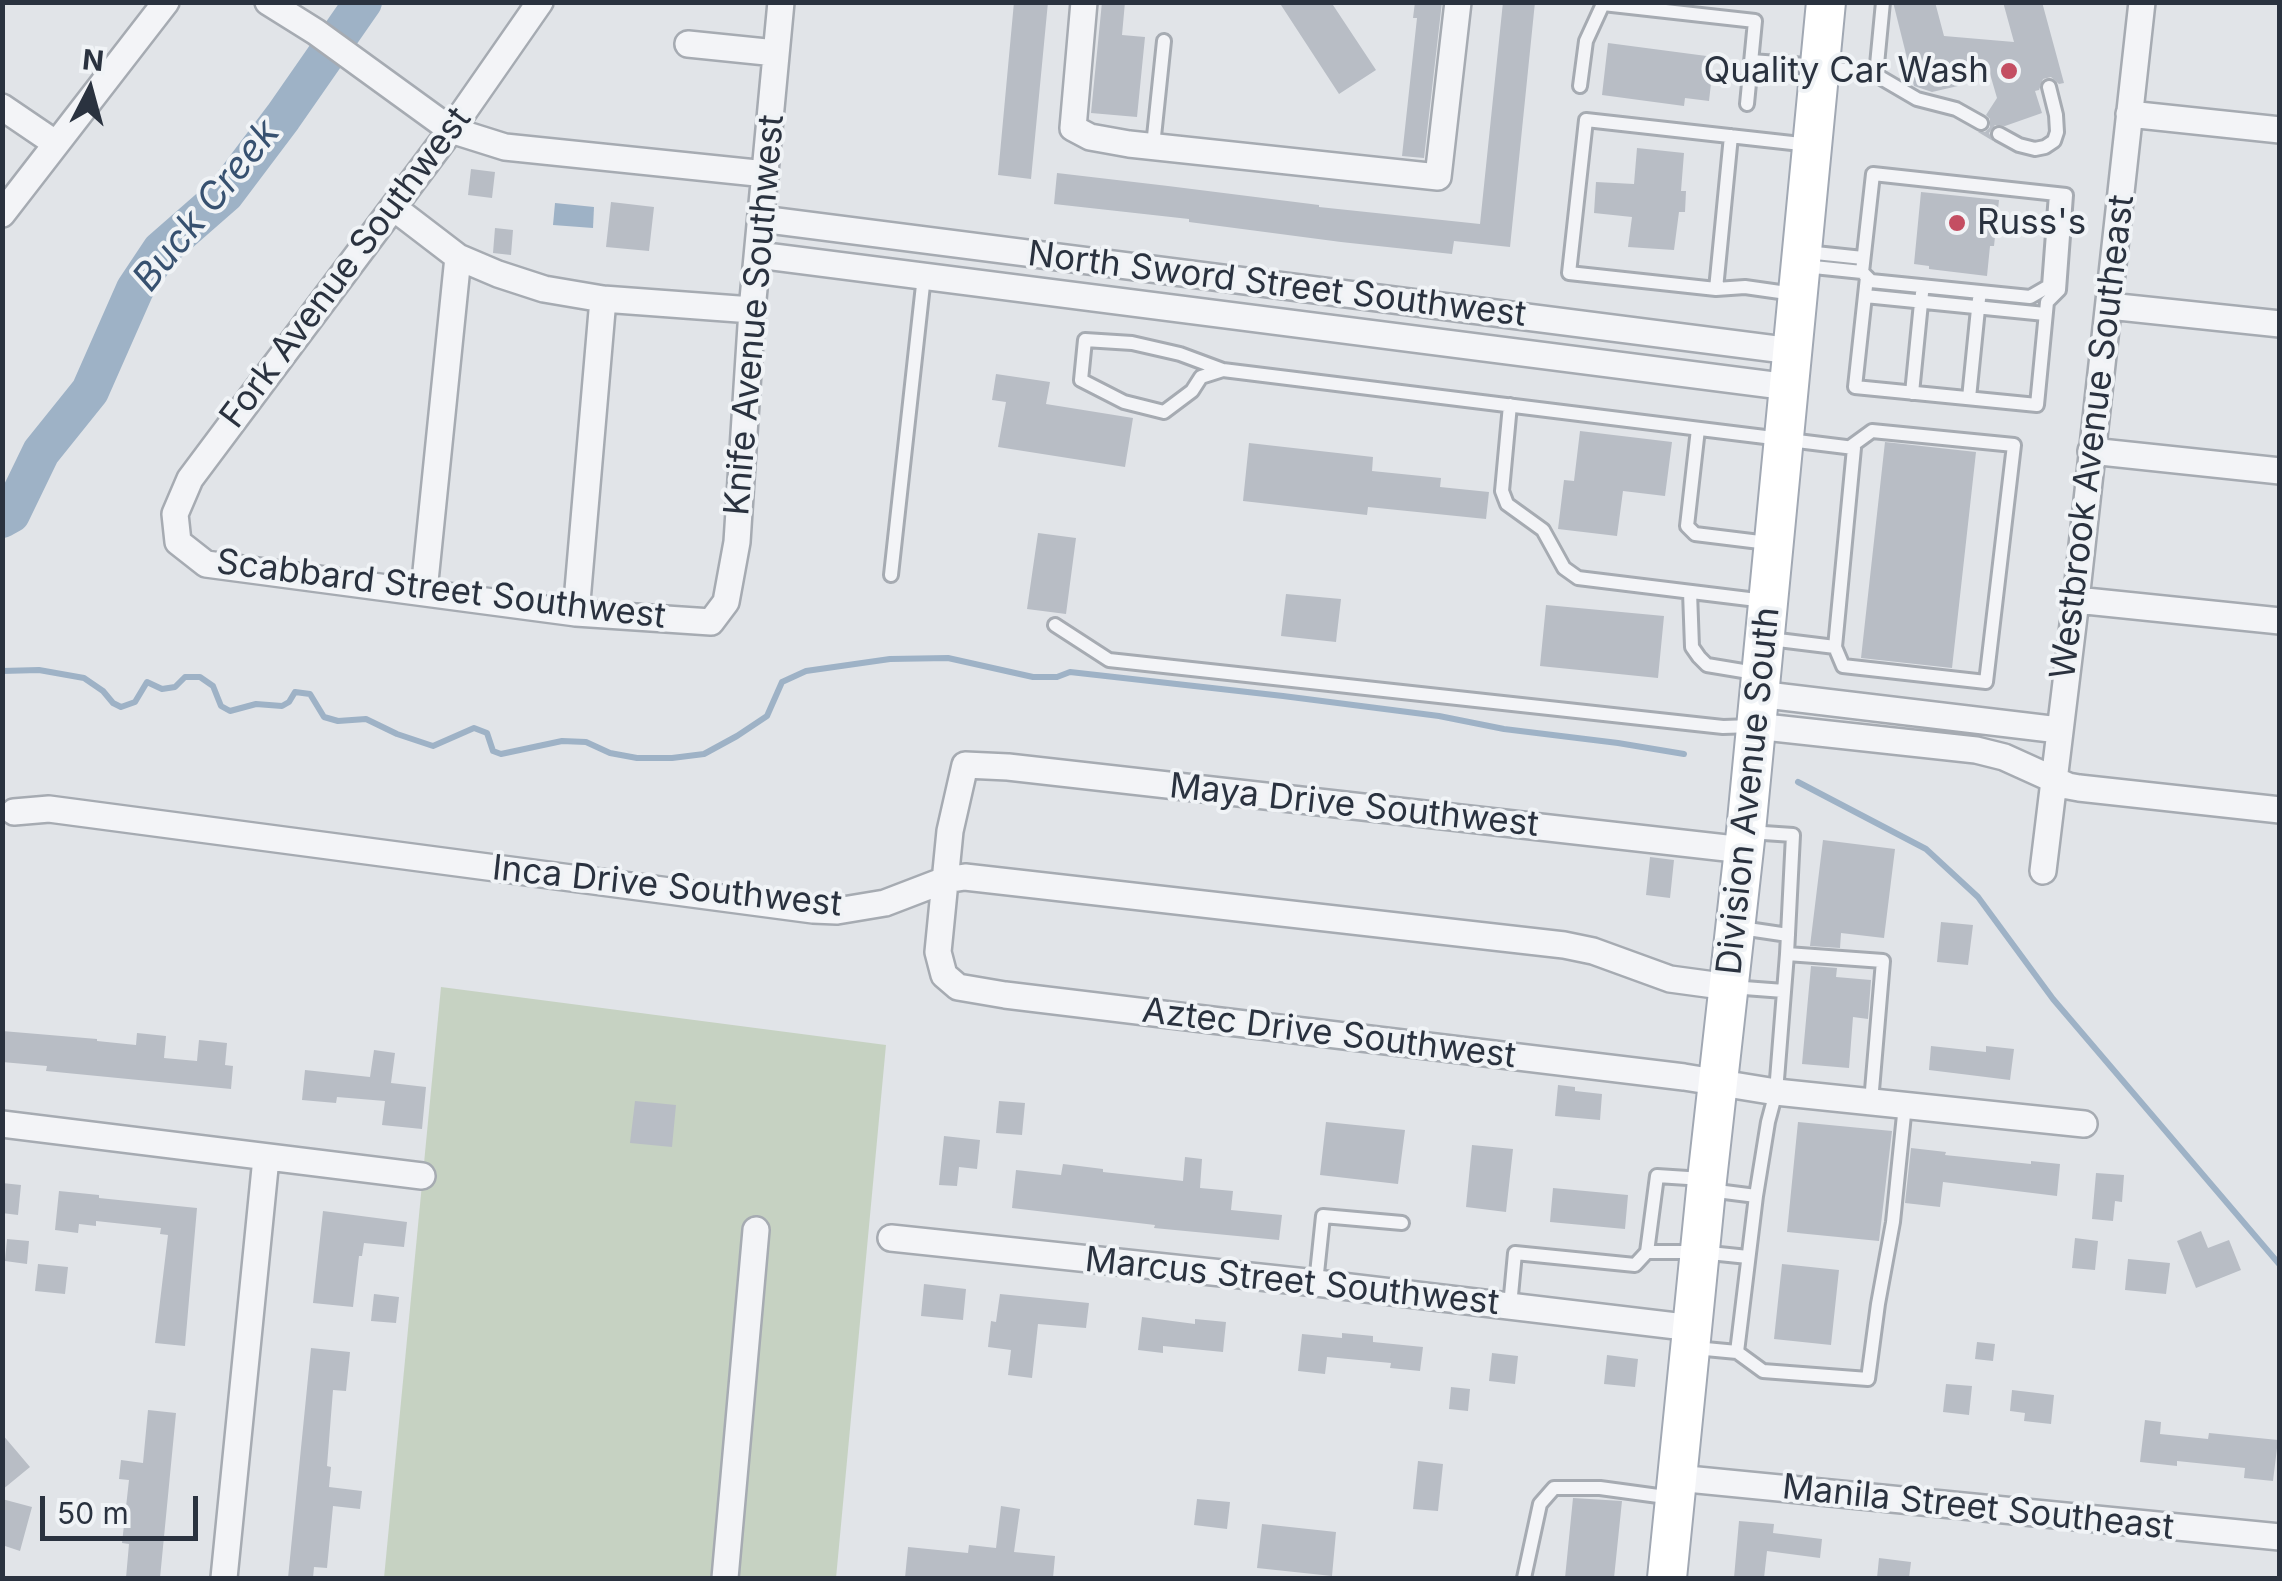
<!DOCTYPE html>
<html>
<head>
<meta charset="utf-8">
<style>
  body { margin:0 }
  #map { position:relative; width:2282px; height:1581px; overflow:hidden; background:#e1e4e8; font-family:Inter,sans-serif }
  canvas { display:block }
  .frame { position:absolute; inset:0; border:5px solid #2a323f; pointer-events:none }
  .north { position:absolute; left:40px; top:40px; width:100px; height:100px; -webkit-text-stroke:8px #f0f3f6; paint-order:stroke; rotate:6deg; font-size:28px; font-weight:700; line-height:40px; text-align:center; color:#2a323f }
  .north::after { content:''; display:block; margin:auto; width:35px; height:45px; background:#2a323f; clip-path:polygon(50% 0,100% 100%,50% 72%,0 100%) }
  .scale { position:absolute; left:40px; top:1496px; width:158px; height:45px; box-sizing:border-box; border:5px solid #2a323f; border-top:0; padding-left:12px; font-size:30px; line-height:35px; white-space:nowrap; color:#2a323f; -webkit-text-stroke:8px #f0f3f6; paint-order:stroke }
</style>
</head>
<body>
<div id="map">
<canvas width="2282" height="1581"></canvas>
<div class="frame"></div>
<div class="north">N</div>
<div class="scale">50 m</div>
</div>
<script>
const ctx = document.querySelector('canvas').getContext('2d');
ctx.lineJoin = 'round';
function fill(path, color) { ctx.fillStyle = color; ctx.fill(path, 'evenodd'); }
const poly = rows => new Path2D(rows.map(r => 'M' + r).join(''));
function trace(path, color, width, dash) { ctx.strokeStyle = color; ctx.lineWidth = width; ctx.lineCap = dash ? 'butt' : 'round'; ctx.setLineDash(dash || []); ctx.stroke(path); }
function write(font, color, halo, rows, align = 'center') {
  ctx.font = font + ' Inter,sans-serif'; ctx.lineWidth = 8; ctx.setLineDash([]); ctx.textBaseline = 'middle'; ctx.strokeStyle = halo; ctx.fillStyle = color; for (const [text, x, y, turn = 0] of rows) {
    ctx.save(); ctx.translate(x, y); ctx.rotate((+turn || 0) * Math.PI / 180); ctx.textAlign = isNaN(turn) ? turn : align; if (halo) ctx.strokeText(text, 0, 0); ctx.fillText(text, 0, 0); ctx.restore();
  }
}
fill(poly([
  [441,987,886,1045,836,1578,384,1578]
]), '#c6d2c2');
fill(poly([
  [555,203,594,207,593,228,553,225]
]), '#9eb2c6');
trace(poly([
  [2,671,39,670,84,678,103,691,113,703,121,707,135,702,147,682,162,689,175,687,185,677,200,677,213,686,221,706,230,711,256,704,282,706,289,702,295,692,310,694,324,717,338,721,366,719,397,734,433,746,474,728,487,733,493,751,501,754,562,741,586,742,610,753,637,758,672,758,704,754,737,736,767,716,782,682,806,671,890,659,948,658,1033,677,1057,677,1070,672,1283,696,1439,716,1504,729,1618,743,1684,754],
  [1798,782,1926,849,1978,897,2053,999,2280,1265]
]), '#9eb2c6', 6);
trace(poly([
  [2,519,11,514,41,452,90,391,135,289,161,250,225,194,283,117,363,2]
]), '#9eb2c6', 38);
fill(poly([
  [1014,2,1048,2,1031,179,998,175],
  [1102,2,1125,2,1122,35,1145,37,1137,117,1091,113],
  [1279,2,1331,2,1376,70,1339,94],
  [1415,2,1442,2,1424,158,1402,156,1417,18,1413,18],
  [1503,2,1535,2,1510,247,1454,241,1452,254,1341,242,1189,222,1189,219,1054,204,1057,173,1168,186,1319,205,1319,207,1480,224],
  [1893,2,1935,2,1944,36,2014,42,2003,2,2042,2,2064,83,2059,84,2051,77,2043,79,2039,90,2035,91,2042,113,2005,126,1995,125,1989,133,1993,141,1978,132,1985,132,1990,127,1990,119,1986,115,1997,98,1988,67,1955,76,1958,86,1932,92,1914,86],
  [1608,43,1714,57,1709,101,1685,98,1684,106,1602,95],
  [1637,148,1684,153,1681,191,1686,191,1685,212,1679,212,1674,250,1628,247,1632,217,1594,213,1596,182,1634,184],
  [471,169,495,172,492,198,468,195],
  [1921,192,1999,200,1994,246,1990,246,1987,276,1929,269,1929,266,1914,264],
  [611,202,654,207,649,251,606,247],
  [495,228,513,230,511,255,493,253],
  [996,374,1050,382,1046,404,1133,418,1125,467,998,447,1006,402,992,400],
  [1580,431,1672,442,1665,496,1623,491,1617,536,1558,529,1564,480,1574,481],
  [1885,442,1976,452,1952,668,1861,658],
  [1249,443,1373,457,1372,471,1441,478,1440,487,1489,492,1486,519,1368,507,1367,515,1243,501],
  [1038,533,1076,538,1066,614,1027,609],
  [1286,594,1341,599,1336,642,1281,636],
  [1546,605,1664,616,1658,678,1540,666],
  [1823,840,1895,849,1884,938,1841,933,1840,948,1810,946],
  [1650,857,1674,860,1670,898,1646,895],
  [1941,922,1973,925,1968,965,1937,962],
  [1811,966,1837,968,1836,977,1871,980,1868,1019,1853,1017,1849,1068,1802,1064],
  [2,1031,97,1039,97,1041,136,1045,137,1033,166,1036,164,1058,197,1061,199,1040,227,1043,225,1065,233,1066,231,1089,46,1071,47,1066,2,1062],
  [1931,1046,1986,1052,1986,1046,2014,1049,2010,1080,1929,1070],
  [374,1050,395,1053,391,1083,426,1087,422,1129,382,1125,385,1101,337,1097,336,1103,302,1100,305,1070,370,1077],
  [1558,1085,1575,1087,1575,1091,1602,1094,1600,1120,1555,1116],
  [635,1101,676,1105,672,1147,630,1143],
  [999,1101,1025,1103,1022,1135,996,1133],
  [1326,1122,1405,1130,1398,1184,1320,1175],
  [1798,1122,1892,1131,1879,1241,1787,1232],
  [944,1136,980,1140,977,1169,959,1167,957,1186,939,1185],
  [1472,1145,1513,1149,1506,1212,1466,1207],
  [1911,1148,1946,1152,1945,1155,2031,1164,2031,1161,2060,1164,2057,1196,1943,1182,1940,1207,1905,1203],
  [1185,1157,1202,1159,1200,1188,1233,1191,1231,1210,1282,1215,1279,1240,1154,1228,1155,1225,1012,1208,1016,1170,1061,1175,1063,1164,1103,1169,1103,1172,1183,1181],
  [2096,1173,2124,1175,2122,1202,2115,1201,2113,1221,2092,1219],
  [2,1183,21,1185,18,1215,2,1213],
  [1553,1188,1628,1195,1625,1229,1550,1222],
  [59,1191,99,1195,99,1198,197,1208,185,1346,155,1343,168,1235,160,1234,161,1228,96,1221,96,1226,79,1224,78,1233,55,1230],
  [323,1211,407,1222,404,1247,364,1243,362,1256,359,1256,353,1307,313,1303],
  [2201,1231,2208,1248,2229,1240,2241,1270,2196,1288,2177,1241],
  [2075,1238,2098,1241,2095,1270,2072,1268],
  [7,1239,29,1241,27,1264,5,1261],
  [2128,1259,2170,1263,2166,1294,2125,1290],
  [38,1264,68,1267,65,1294,35,1291],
  [1782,1264,1839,1270,1831,1345,1774,1339],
  [924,1284,966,1289,963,1320,921,1316],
  [374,1294,399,1297,396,1323,371,1321],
  [1000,1294,1089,1303,1086,1328,1038,1324,1032,1378,1008,1375,1011,1350,988,1347,991,1321,996,1322],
  [1142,1317,1195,1324,1195,1319,1226,1322,1223,1352,1163,1346,1163,1353,1138,1350],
  [1342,1333,1373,1336,1373,1342,1423,1347,1420,1371,1390,1368,1391,1363,1327,1357,1325,1374,1298,1371,1302,1334,1342,1338],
  [1977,1342,1995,1344,1993,1361,1975,1359],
  [311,1348,350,1352,346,1391,333,1390,327,1466,331,1467,329,1487,362,1491,360,1509,333,1506,327,1568,314,1567,313,1578,288,1578],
  [1492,1353,1518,1356,1515,1384,1489,1381],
  [1607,1355,1638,1359,1635,1387,1604,1384],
  [1946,1384,1972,1386,1969,1415,1943,1412],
  [1451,1387,1470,1389,1468,1411,1449,1409],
  [2012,1390,2054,1395,2051,1424,2024,1421,2025,1413,2010,1411],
  [148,1410,176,1413,160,1578,126,1578,129,1544,122,1543,129,1480,119,1479,121,1460,143,1463],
  [2145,1420,2161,1422,2160,1434,2208,1439,2209,1433,2278,1440,2273,1481,2244,1478,2245,1468,2177,1461,2177,1466,2140,1462],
  [2,1434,30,1467,2,1490],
  [1418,1461,1443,1464,1438,1511,1413,1509],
  [1573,1498,1622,1501,1614,1578,1565,1578],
  [2,1499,32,1507,20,1551,2,1545],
  [1197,1499,1230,1502,1227,1529,1194,1525],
  [1001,1506,1020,1509,1014,1552,1055,1556,1053,1578,905,1578,908,1547,968,1553,969,1545,996,1548],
  [1739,1521,1774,1524,1773,1533,1822,1539,1820,1558,1767,1551,1764,1578,1734,1578],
  [1262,1524,1336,1532,1332,1576,1257,1568],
  [1879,1558,1911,1562,1909,1578,1877,1578]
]), '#b8bdc5');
const lane = poly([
  [1751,61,1820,66,1876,75,1917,99,1956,109,1981,123],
  [1876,75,1883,2],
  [1580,86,1586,41,1603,4,1755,21,1747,104],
  [1999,134,2019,145,2035,149,2045,147,2054,141,2057,132,2056,115,2049,87],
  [1153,146,1164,41],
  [1806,252,1863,258],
  [1804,266,1862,272,1871,281,2030,297,2049,286,2056,194],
  [1862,272,1873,174,2066,195,2059,290,2047,302,2037,405,1855,387,1867,277],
  [1716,289,1731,136],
  [1794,294,1745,287,1716,289,1569,273,1586,120,1810,145],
  [1865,296,2045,314],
  [1223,370,1201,377,1192,391,1164,412,1124,402,1081,380,1085,340,1132,343,1180,354,1223,370,1854,448,1835,647,1770,639],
  [1912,393,1922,293],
  [1969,398,1979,299],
  [1510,405,1502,491,1507,504,1543,530,1564,568,1578,578,1765,601],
  [1698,429,1687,526,1695,534,1768,543],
  [891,575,924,276],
  [1690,592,1692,647,1699,657,1707,665,1755,673],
  [1055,625,1109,660,1723,727,1753,726],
  [1835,647,1843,666,1986,682,2014,445,1872,431,1850,447],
  [1749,832,1793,835,1787,954],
  [1741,928,1788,935],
  [1731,987,1784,991],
  [1709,1190,1756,1196],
  [1647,1252,1657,1176,1703,1179],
  [1316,1283,1323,1216,1402,1223],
  [1510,1306,1515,1253,1635,1265,1647,1252,1700,1252,1748,1257],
  [1695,1348,1737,1352,1756,1196,1768,1122,1776,1092,1787,954,1883,961,1871,1102],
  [1737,1352,1763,1371,1868,1379,1878,1304,1893,1222,1905,1105],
  [1524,1578,1540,1504,1554,1488,1600,1488,1673,1498]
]);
const street = poly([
  [268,2,316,32,451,130,505,147,766,174],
  [540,2,451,130,190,479,175,514,178,542,206,564,576,613,711,622,726,602,737,542,752,310,781,2],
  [1084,2,1073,128,1090,137,1129,144,1438,177,1458,2],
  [688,44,776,53],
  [2,107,55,143],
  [2129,114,2280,130],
  [394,208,458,257,498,274,544,289,603,299,752,310],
  [2,214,166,2],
  [761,219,1792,351],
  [758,255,1789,387],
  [2109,306,2280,324],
  [2091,451,2280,471],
  [424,591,458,257],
  [2076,600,2280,621],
  [576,613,603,299],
  [1758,694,2059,730],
  [1755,726,1976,750,2004,757,2068,786,2079,788,2280,810],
  [14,812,49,809,813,910,837,911,885,903,945,880,965,877,1564,945,1593,951,1670,979,1729,987],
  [1744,850,1008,767,965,765,950,831,938,952,944,975,958,987,1005,995,1684,1077,1776,1092,2084,1124],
  [2043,871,2076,600,2142,2],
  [2,1124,422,1176],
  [891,1238,1316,1283,1693,1328],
  [1677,1478,2280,1537],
  [224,1578,266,1158],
  [725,1578,756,1230]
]);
const primary = poly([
  [1667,1578,1707,1180,1746,831,1826,2]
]);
trace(lane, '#a6abb2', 18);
trace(street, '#a6abb2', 30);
trace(primary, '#a1a8b3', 42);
trace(lane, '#f3f4f7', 12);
trace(street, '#f3f4f7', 25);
trace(primary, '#fff', 38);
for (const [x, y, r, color] of [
  [2009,71,10,"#c44e62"],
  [1957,223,10,"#c44e62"]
]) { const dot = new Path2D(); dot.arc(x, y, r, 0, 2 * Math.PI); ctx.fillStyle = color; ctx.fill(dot); trace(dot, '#f0f3f6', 4); }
write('35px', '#2a323f', '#f0f3f6', [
  ["Quality Car Wash",1989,71],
  ["Russ's",1977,223,"left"]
], 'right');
write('35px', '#2a323f', '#f0f3f6', [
  ["Fork Avenue Southwest",346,268,-53],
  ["North Sword Street Southwest",1277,285,7],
  ["Knife Avenue Southwest",755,315,-85],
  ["Westbrook Avenue Southeast",2093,437,-83],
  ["Scabbard Street Southwest",441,590,7],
  ["Division Avenue South",1749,791,-84],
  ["Maya Drive Southwest",1354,806,6],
  ["Inca Drive Southwest",667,887,6],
  ["Aztec Drive Southwest",1329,1034,7],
  ["Marcus Street Southwest",1292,1282,6],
  ["Manila Street Southeast",1978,1508,6]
]);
write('italic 38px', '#375170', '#f0f3f6', [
  ["Buck Creek",207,206,-51]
]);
</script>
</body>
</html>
